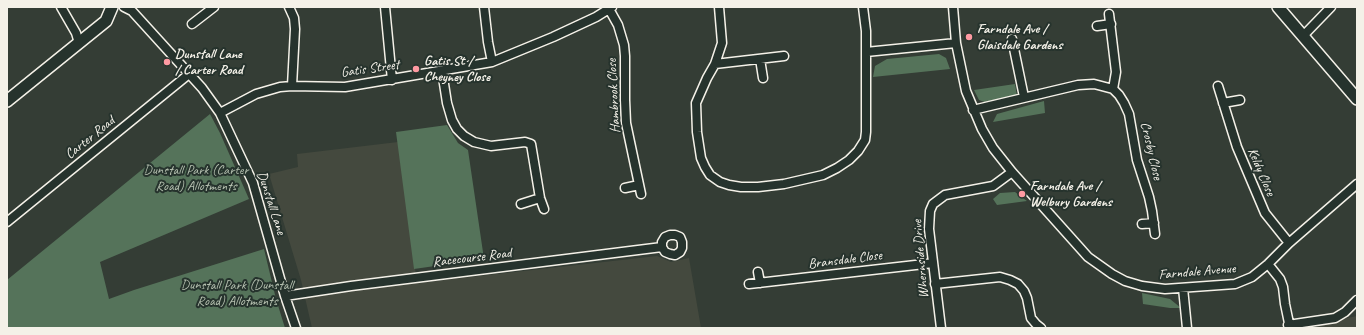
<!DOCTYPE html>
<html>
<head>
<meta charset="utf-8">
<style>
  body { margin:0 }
  #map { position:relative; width:1364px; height:335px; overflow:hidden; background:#343d35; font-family:Caveat,sans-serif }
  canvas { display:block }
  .frame { position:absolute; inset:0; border:8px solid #f4f1e8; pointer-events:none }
</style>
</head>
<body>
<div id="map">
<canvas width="1364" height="335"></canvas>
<div class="frame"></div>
</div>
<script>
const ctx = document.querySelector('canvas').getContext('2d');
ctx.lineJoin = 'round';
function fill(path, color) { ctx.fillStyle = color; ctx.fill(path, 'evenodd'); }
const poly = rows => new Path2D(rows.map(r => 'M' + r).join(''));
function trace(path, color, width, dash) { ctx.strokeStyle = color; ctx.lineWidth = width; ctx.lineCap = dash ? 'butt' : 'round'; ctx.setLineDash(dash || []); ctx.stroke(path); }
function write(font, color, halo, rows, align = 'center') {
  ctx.font = font + ' Caveat,sans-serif'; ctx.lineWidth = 4; ctx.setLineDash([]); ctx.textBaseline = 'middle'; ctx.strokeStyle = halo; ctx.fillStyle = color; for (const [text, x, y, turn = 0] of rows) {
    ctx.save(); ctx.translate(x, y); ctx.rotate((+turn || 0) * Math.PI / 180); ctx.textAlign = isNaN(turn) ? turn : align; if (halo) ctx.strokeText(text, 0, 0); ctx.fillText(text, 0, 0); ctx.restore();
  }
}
fill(poly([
  [398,142,417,283,657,256,671,262,689,258,701,328,312,328,301,280,269,174,298,167,297,154],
  [1357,316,1357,328,1317,328,1318,324]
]), '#44493e');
fill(poly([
  [939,54,946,58,950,69,873,77,875,66,887,59],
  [1015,84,1017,96,987,103,979,100,974,90],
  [1044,101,1045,113,993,122,997,114],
  [210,114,220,133,249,199,100,262,109,299,134,290,264,249,276,299,285,328,7,328,7,280],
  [447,125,458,143,468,150,484,259,414,269,396,132],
  [1015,192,1027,201,997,205,993,199,1000,193],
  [1142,293,1170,299,1181,308,1170,308,1143,304]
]), '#55735a');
const street = poly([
  [61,7,76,33,79,43],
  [124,7,132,11,202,88,220,113,253,183,285,296,296,328],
  [289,7,294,18,295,29,292,86],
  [385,7,392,80],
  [484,7,488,42,492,62],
  [719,7,722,43,715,64,707,78,696,103,697,132,701,158,705,167,710,175,720,182,729,185,741,187,758,187,784,184,823,175,837,168,849,160,858,151,865,140,866,132,866,31,863,7],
  [953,7,956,43,966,91,982,129,993,148,1012,172,1088,257,1112,274,1125,281,1142,286,1165,289,1235,284,1252,277,1268,264,1289,243,1357,184],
  [609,9,618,25,624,45,625,56,625,100,626,123,641,194],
  [1109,14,1116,72,1113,89],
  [192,24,214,7],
  [1097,26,1111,24],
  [1303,36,1331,7],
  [1012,39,1024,97],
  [866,52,956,43],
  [760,59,763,78],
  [715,64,784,56],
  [442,71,447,103,452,120,457,129,464,136,474,142,491,146,525,142,531,144,540,198,544,209],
  [1218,86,1237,147,1265,213,1289,243],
  [1223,103,1240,100],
  [973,110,1078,85,1094,84,1113,89,1119,95,1124,103,1129,114,1137,160,1149,197,1152,211,1155,234],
  [220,113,256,94,280,87,292,86,345,87,492,62,553,37,596,17,612,7],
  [625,188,639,185],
  [521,204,540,198],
  [7,222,189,74],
  [1142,224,1154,223],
  [1268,264,1280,279,1283,287,1285,304,1290,328],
  [758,272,760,283],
  [749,284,933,263],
  [935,284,1000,277,1010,280,1018,284,1024,291,1027,298,1031,318,1036,324,1041,328],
  [1183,288,1187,328],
  [285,296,351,286,662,247,665,252,670,254,675,255,680,252,682,248,682,242,680,237,675,235,670,235,665,237,662,242,662,247],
  [1288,325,1335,318,1345,312,1357,300],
  [941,328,929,229,930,211,933,204,945,195,993,186,1012,172]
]);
const secondary = poly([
  [1278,7,1357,99],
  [7,101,106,21,112,7]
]);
trace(street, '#f4f1e8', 11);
trace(secondary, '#f4f1e8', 14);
trace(street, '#26332d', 8);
trace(secondary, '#26332d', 11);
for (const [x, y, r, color] of [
  [969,37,4,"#ff9aa2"],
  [167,62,4,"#ff9aa2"],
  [416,69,4,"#ff9aa2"],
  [1022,194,4,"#ff9aa2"]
]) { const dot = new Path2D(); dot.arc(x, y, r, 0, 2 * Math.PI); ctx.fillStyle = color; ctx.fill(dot); trace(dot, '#26332d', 1.5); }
write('bold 14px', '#f4f1e8', '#26332d', [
  ["Farndale Ave /",977,29],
  ["Glaisdale Gardens",977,45],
  ["Dunstall Lane",175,54],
  ["/ Carter Road",175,70],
  ["Gatis St /",424,61],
  ["Cheyney Close",424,77],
  ["Farndale Ave /",1030,186],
  ["Welbury Gardens",1030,202]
], 'left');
write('14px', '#f4f1e8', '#26332d', [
  ["Gatis Street",370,69,-8],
  ["Hambrook Close",614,96,-93],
  ["Carter Road",90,138,-39],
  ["Crosby Close",1151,151,77],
  ["Keldy Close",1261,172,67],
  ["Dunstall Lane",271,203,72],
  ["Racecourse Road",472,258,-7],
  ["Whernside Drive",921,259,-95],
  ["Bransdale Close",845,260,-7],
  ["Farndale Avenue",1197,272,-5]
]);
write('14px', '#b4bfaf', '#26332d', [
  ["Dunstall Park (Carter",196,170],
  ["Road) Allotments",196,186],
  ["Dunstall Park (Dunstall",237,285],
  ["Road) Allotments",237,301]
]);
</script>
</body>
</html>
